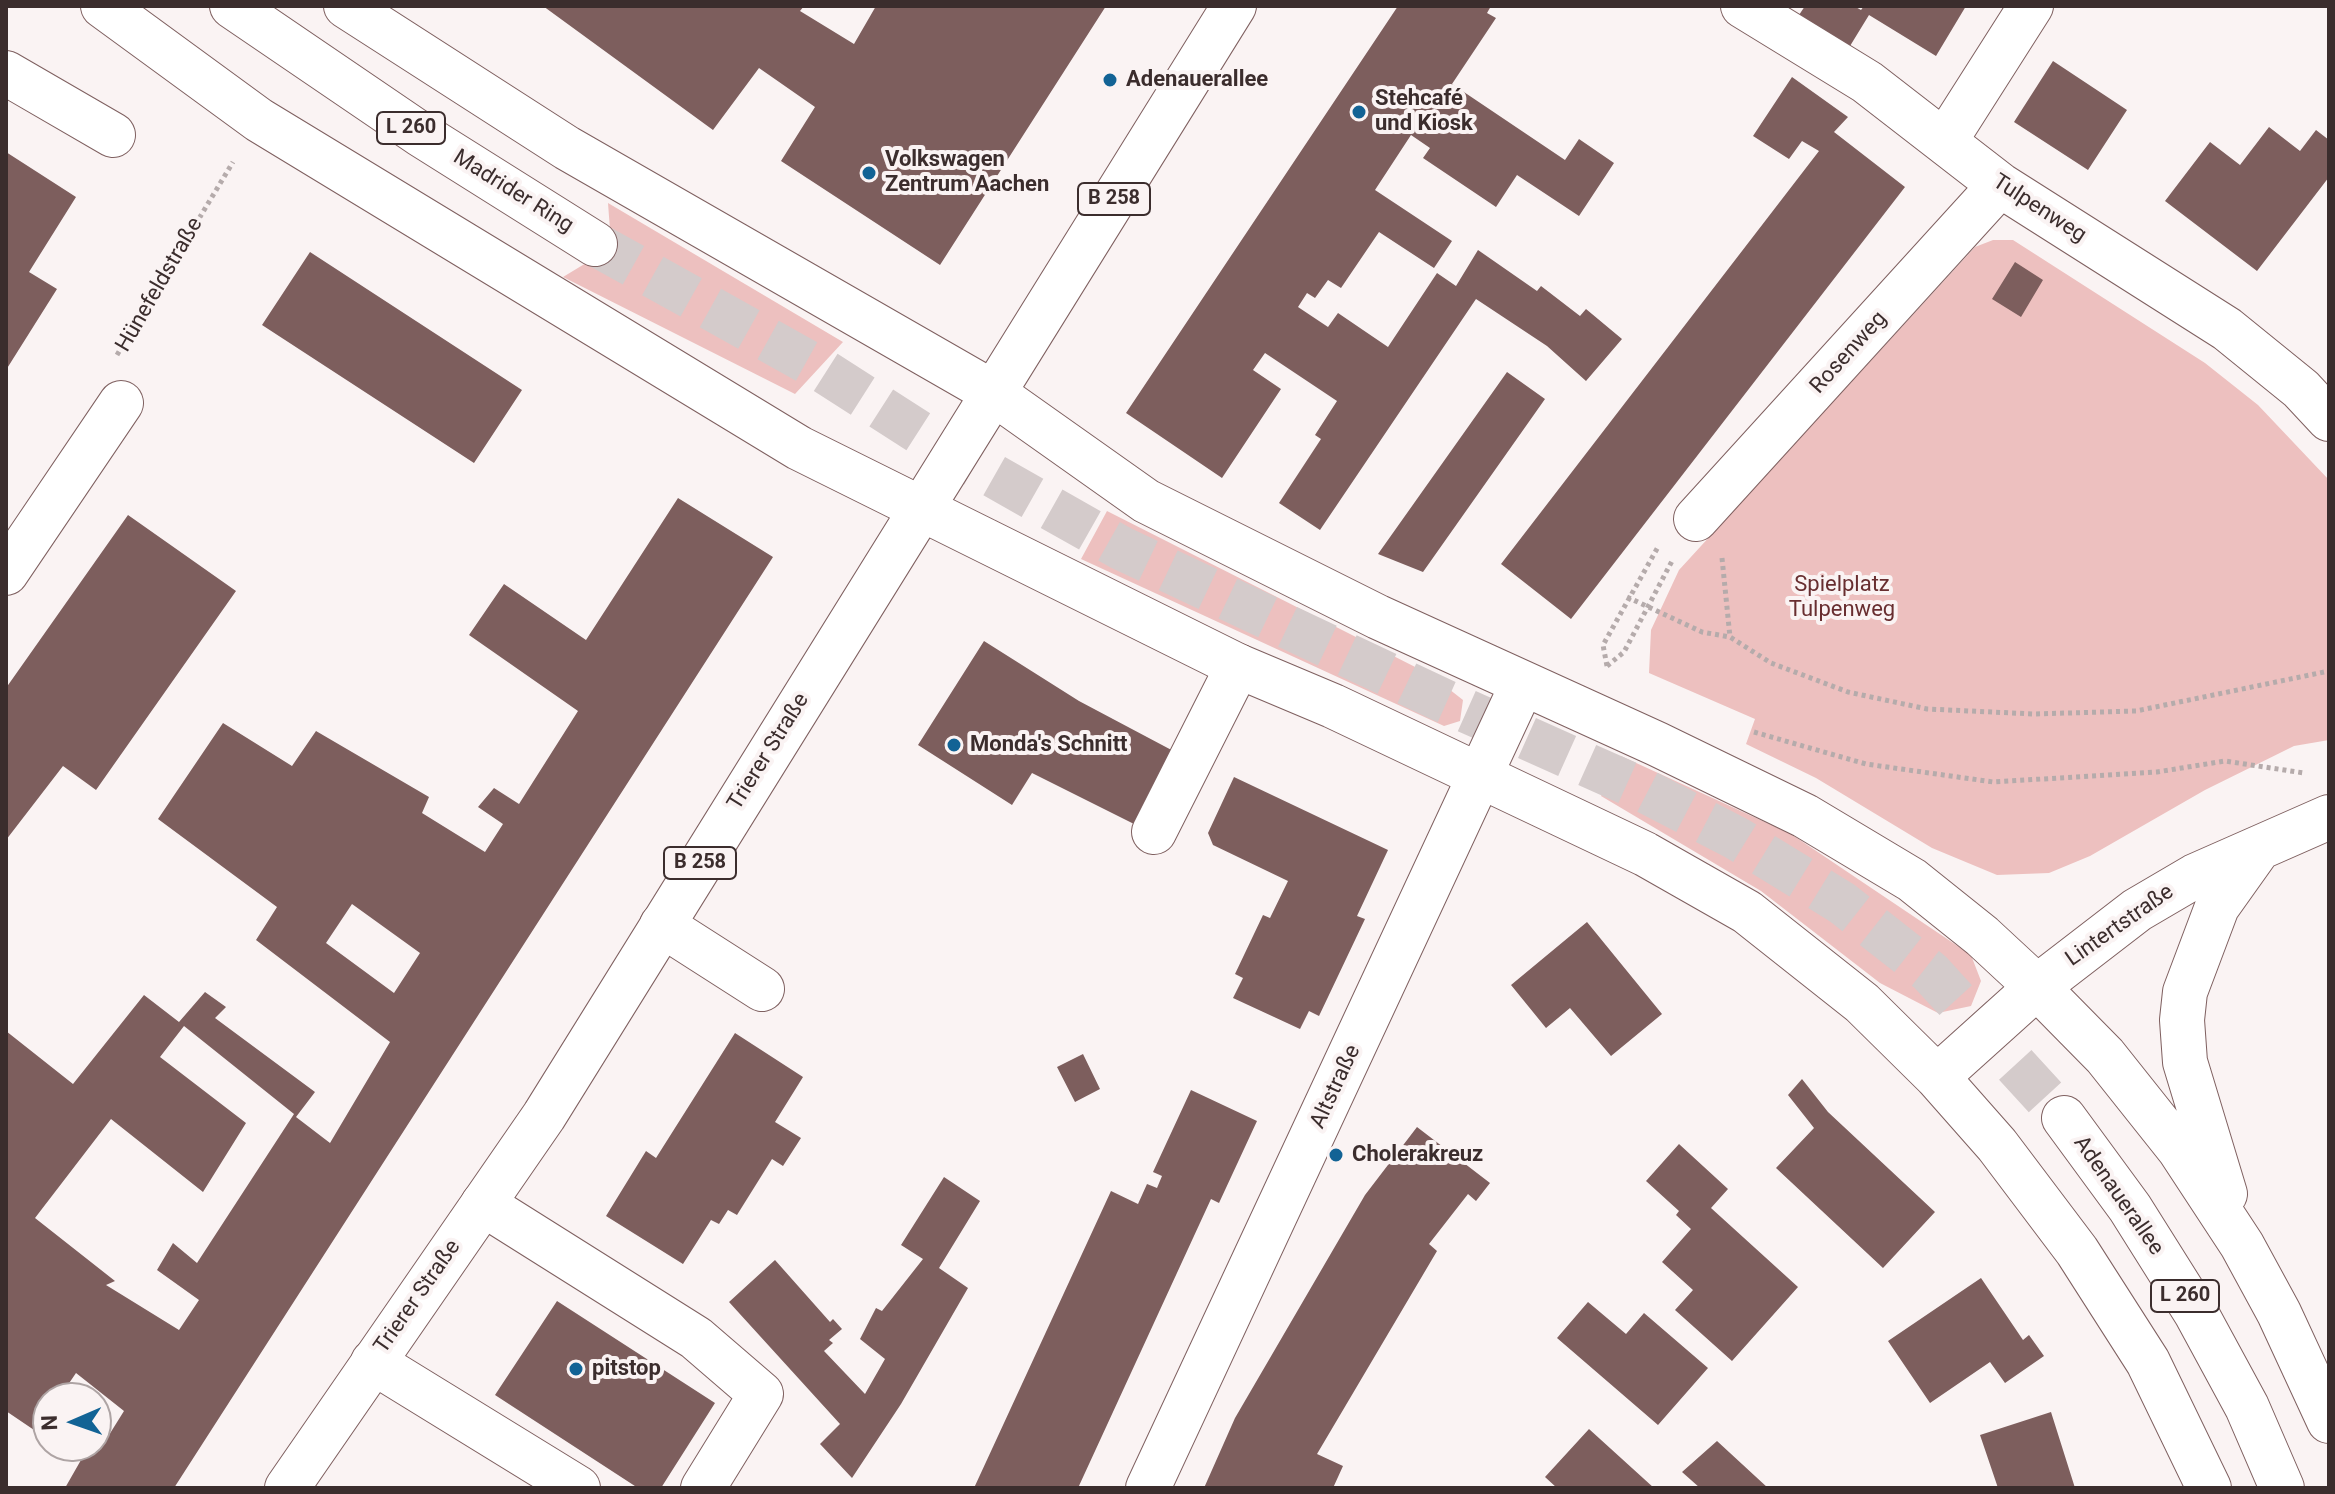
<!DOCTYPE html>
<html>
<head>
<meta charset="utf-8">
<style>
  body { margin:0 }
  #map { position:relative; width:2335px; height:1494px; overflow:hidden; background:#faf3f3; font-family:Roboto,sans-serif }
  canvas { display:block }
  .frame { position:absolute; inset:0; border:8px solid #3b2d2d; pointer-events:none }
  .north { position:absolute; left:32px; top:1382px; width:80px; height:80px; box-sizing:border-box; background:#faf3f3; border:2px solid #aea4a4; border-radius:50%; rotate:268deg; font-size:22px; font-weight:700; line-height:32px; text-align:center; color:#3b2d2d }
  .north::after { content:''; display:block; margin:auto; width:28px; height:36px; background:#126395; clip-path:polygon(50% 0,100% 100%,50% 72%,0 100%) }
</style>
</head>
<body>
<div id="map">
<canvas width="2335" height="1494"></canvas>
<div class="frame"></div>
<div class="north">N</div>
</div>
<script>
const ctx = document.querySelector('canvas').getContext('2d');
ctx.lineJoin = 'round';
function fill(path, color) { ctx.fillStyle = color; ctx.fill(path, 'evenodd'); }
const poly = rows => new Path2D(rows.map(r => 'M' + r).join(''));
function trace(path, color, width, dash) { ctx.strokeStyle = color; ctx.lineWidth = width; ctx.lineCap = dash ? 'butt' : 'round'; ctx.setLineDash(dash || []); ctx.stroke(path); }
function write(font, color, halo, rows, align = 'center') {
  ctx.font = font + ' Roboto,sans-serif'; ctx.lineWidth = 8; ctx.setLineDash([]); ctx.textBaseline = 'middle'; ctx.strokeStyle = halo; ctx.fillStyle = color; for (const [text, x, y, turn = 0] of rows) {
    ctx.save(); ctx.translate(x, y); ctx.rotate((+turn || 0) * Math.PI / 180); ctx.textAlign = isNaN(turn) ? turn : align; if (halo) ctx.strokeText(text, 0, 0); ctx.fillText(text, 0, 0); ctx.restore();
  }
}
fill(poly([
  [608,203,843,342,795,394,563,277,601,254,610,230],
  [1993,240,2013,240,2205,363,2258,405,2329,480,2329,740,2294,746,2205,790,2090,856,2049,873,1997,875,1932,848,1816,778,1746,744,1755,719,1649,673,1651,630,1679,570,1975,247],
  [1107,511,1431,675,1463,700,1460,721,1444,726,1081,559],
  [1621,756,1791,834,1971,955,1981,981,1971,1006,1938,1013,1880,983,1761,891,1601,796]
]), '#edc0bf');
fill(poly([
  [543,6,804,6,800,11,854,44,876,6,1106,6,940,265,781,161,815,107,759,68,713,130],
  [1398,6,1491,6,1487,13,1496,18,1452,84,1565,160,1579,139,1614,163,1579,216,1517,175,1496,207,1423,158,1430,148,1411,135,1375,190,1452,241,1434,268,1379,232,1341,288,1328,280,1315,298,1307,293,1298,307,1328,327,1338,313,1388,347,1437,273,1456,286,1478,250,1537,291,1541,286,1580,316,1586,309,1622,339,1586,381,1547,346,1476,299,1320,530,1279,503,1321,439,1315,435,1337,401,1265,353,1253,370,1281,389,1222,478,1126,413],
  [1805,6,1854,6,1861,10,1864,6,1966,6,1936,56,1869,15,1850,46,1799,15],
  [2053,61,2127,110,2088,170,2014,122],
  [1792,77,1848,117,1834,132,1905,187,1571,619,1501,564,1819,151,1802,141,1789,159,1753,136],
  [2269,127,2300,151,2316,130,2329,140,2329,177,2257,271,2165,201,2210,142,2240,165],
  [6,152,76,197,29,272,57,289,6,370],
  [310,252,522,390,474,463,262,325],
  [2015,262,2043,280,2021,317,1992,299],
  [1507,372,1545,399,1423,572,1378,554],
  [678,498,773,557,174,1488,65,1488,89,1446,99,1451,124,1411,76,1373,59,1398,48,1398,48,1415,37,1432,6,1411,6,1031,73,1084,144,995,179,1022,205,992,226,1007,215,1018,315,1092,296,1117,330,1143,390,1042,256,940,277,907,158,819,223,723,292,766,316,731,429,797,422,813,485,852,503,824,478,807,494,788,519,804,578,711,469,635,504,584,586,640],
  [352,904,420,953,394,993,326,943],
  [184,1026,294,1114,197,1263,173,1243,157,1270,199,1300,179,1330,106,1285,115,1281,35,1218,111,1119,203,1192,246,1123,160,1057],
  [128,515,236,591,96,790,63,766,6,840,6,688],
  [984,641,1079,701,1179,754,1142,828,1032,773,1012,805,918,745],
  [1234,777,1388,850,1357,916,1365,919,1319,1016,1309,1011,1300,1029,1233,998,1243,978,1235,974,1263,915,1270,918,1288,881,1213,845,1208,833],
  [1587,922,1662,1014,1611,1056,1570,1008,1546,1028,1511,985],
  [735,1033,803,1077,775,1122,801,1138,783,1166,772,1159,737,1215,728,1210,719,1224,711,1220,683,1264,606,1216,646,1151,656,1158],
  [1083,1054,1100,1089,1075,1102,1057,1067],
  [1802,1079,1828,1112,1935,1212,1883,1268,1776,1168,1814,1128,1788,1095],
  [1191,1090,1257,1121,1219,1203,1211,1199,1078,1488,974,1488,1111,1191,1138,1204,1147,1184,1157,1188,1162,1176,1153,1172],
  [1417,1127,1490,1183,1476,1201,1468,1194,1429,1244,1437,1251,1317,1454,1343,1466,1333,1488,1204,1488,1235,1418,1365,1195],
  [1679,1144,1728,1189,1711,1208,1798,1287,1732,1361,1675,1310,1693,1290,1662,1262,1691,1229,1676,1215,1679,1211,1646,1181],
  [944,1177,980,1201,939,1268,968,1288,901,1404,852,1478,820,1444,840,1424,729,1302,775,1260,830,1322,833,1319,842,1329,829,1340,833,1343,824,1351,865,1394,885,1359,860,1339,876,1308,882,1311,923,1259,901,1245],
  [1981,1278,2023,1340,2029,1335,2044,1356,2005,1383,1990,1362,1930,1403,1888,1341],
  [557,1301,715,1403,661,1488,638,1488,495,1395],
  [1588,1302,1626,1334,1644,1313,1708,1368,1658,1425,1557,1338],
  [2051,1412,2075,1488,1998,1488,1980,1435],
  [1589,1429,1654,1488,1557,1488,1545,1477],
  [1717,1441,1768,1488,1700,1488,1682,1472]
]), '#7d5e5d');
trace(poly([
  [595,244,822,370,939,445,1121,548,1442,700,1641,789,1736,838,1842,903,1930,972,2064,1118]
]), '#d4cbcb', 44, [44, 22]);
const minor = poly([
  [1743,6,1867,82,2000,185,2227,329,2301,389,2329,419],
  [6,73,113,135],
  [1945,141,2031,6],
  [1696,519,2000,185],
  [6,573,121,403],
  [1154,832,1238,666],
  [662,925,762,989],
  [483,1204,696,1338,761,1394,703,1488],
  [373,1362,578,1488],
  [1148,1488,1522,685]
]);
const major = poly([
  [103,6,259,120,799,448,1238,666,1333,706,1645,854,1747,912,1862,1003,1937,1077,1997,1145,2077,1251,2148,1362,2209,1488],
  [232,6,420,134,595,244],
  [346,6,567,148,992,392,1146,501,1378,617,1657,744,1805,816,1912,880,1982,936,2037,987,2105,1056,2179,1149,2242,1245,2279,1313,2329,1421],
  [1937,1077,2037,987,2137,910,2195,876,2329,817],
  [2064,1118,2130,1208,2196,1313,2247,1407,2282,1488],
  [2225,1194,2185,1062,2182,1020,2185,992,2217,907,2259,848],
  [287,1488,544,1116,1234,6]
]);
trace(minor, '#7f6060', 46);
trace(major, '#7f6060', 46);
trace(poly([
  [117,355,233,162],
  [1722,558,1730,637],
  [1627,597,1702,632,1730,637,1771,663,1848,692,1927,709,2034,714,2136,711,2329,671],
  [1607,666,1603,645,1658,547],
  [1607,666,1624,652,1672,561],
  [1754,732,1866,764,1993,782,2157,772,2225,761,2304,773]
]), '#b5abab', 5, [4, 4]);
trace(minor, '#fff', 44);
trace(major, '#fff', 44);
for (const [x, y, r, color] of [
  [1110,80,8,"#126395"],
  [1359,112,8,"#126395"],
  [869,173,8,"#126395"],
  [954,745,8,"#126395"],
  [1336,1155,8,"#126395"],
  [576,1369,8,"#126395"]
]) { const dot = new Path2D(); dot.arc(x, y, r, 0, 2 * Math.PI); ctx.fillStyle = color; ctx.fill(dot); trace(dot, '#faf3f3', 3); }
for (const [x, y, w] of [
  [411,128,68],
  [1114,199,72],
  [700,863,72],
  [2185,1296,68]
]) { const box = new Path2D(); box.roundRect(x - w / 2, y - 16, w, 32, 6); ctx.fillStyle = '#faf3f3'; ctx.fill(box); trace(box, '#3b2d2d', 2); }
write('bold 20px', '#3b2d2d', null, [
  ["L 260",411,128],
  ["B 258",1114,199],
  ["B 258",700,863],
  ["L 260",2185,1296]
]);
write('bold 22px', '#3b2d2d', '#faf3f3', [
  ["Adenauerallee",1126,80],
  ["Stehcafé",1375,99],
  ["und Kiosk",1375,124],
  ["Volkswagen",885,160],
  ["Zentrum Aachen",885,185],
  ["Monda's Schnitt",970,745],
  ["Cholerakreuz",1352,1155],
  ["pitstop",592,1369]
], 'left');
write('22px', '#3b2d2d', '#faf3f3', [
  ["Madrider Ring",513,192,32],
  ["Tulpenweg",2039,209,33],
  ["Hünefeldstraße",160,285,-60],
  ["Rosenweg",1849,353,-48],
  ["Trierer Straße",769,752,-58],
  ["Lintertstraße",2120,926,-35],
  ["Altstraße",1336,1087,-65],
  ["Adenauerallee",2118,1196,55],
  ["Trierer Straße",418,1297,-55]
]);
write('22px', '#682e30', '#faf3f3', [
  ["Spielplatz",1842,585],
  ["Tulpenweg",1842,610]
]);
</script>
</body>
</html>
